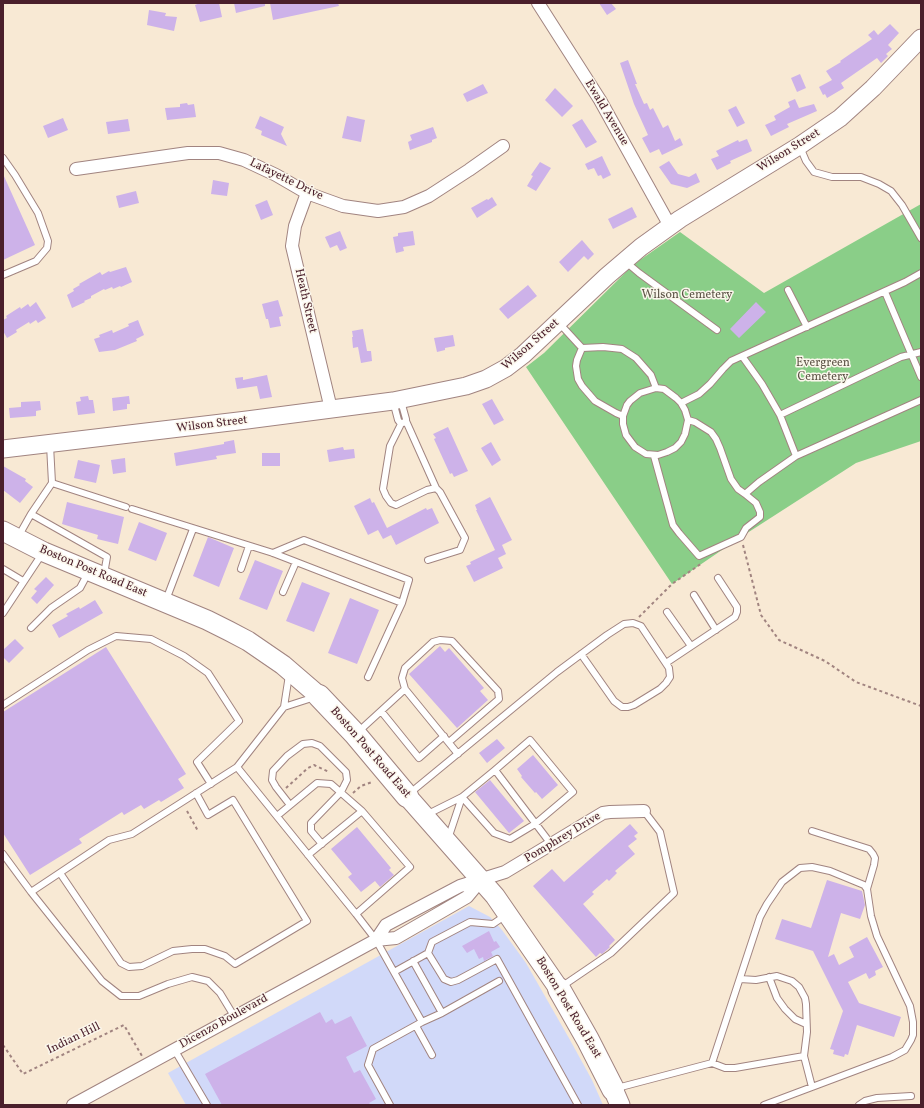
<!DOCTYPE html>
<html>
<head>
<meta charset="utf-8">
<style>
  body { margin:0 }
  #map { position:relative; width:924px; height:1108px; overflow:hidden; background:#f8e9d4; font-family:Vollkorn,serif }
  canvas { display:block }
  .frame { position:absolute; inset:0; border:4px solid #4a1f2b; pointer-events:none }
</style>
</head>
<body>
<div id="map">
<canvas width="924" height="1108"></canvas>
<div class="frame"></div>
</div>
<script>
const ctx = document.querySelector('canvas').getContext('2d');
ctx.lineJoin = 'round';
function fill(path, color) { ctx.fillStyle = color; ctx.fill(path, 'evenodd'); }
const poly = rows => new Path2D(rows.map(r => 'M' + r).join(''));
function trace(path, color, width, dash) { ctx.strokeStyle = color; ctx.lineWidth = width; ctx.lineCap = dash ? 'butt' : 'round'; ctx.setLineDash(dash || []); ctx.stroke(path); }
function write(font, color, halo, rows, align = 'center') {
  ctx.font = font + ' Vollkorn,serif'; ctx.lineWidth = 3; ctx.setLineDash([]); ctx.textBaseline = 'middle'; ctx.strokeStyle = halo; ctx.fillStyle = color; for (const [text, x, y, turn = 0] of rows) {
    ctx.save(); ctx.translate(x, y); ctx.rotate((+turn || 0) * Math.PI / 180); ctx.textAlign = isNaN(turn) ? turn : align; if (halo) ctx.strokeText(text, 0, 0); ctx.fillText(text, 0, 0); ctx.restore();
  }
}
fill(poly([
  [469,906,490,917,502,930,526,963,570,1040,592,1080,603,1105,186,1105,168,1073]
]), '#d1d9f9');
fill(poly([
  [921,204,921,441,856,463,741,537,672,584,526,367,544,353,627,271,640,260,680,232,764,293]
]), '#8ace88');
fill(poly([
  [200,3,219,3,222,17,200,22,195,5],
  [234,3,265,3,265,6,236,13],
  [270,3,338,3,339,6,273,20],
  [599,3,611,3,616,9,607,15],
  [149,10,166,13,165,16,177,17,174,31,147,25],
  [890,24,899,33,888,45,892,49,886,54,888,56,881,63,877,58,841,83,844,88,827,98,825,94,823,95,819,87,832,80,826,71,841,62,840,61,872,39,868,35,874,30,878,35],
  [628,60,637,84,635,84,644,104,647,103,650,110,653,108,663,128,668,125,675,141,680,138,683,145,662,155,659,149,650,153,642,138,648,135,634,104,620,63],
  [800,74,806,88,797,92,791,78],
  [483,84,488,93,467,102,463,94],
  [555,88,573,106,562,117,545,100],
  [795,99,799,108,814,104,817,111,787,124,789,127,771,136,765,125,776,120,774,116,790,107,788,102],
  [187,103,188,105,194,104,196,117,167,120,165,108,180,107,180,104],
  [736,106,745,123,737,127,728,110],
  [260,116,284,127,281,134,287,146,261,135,262,131,255,128],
  [347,116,365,120,361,142,342,138],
  [63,118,68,130,48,138,43,126],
  [128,119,130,131,108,134,106,122],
  [582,119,597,142,586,148,572,125],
  [433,127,437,138,432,140,432,142,410,150,408,142,412,140,410,135],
  [747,139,752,151,730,161,731,163,717,170,711,159,719,156,716,151,738,140,739,142],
  [602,156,611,175,603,179,601,175,598,176,594,168,588,170,585,164],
  [669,161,678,174,689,177,696,173,700,182,687,188,671,184,659,167],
  [540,162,551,168,536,191,527,186,533,176,531,175],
  [3,174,35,245,3,260],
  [213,180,229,183,227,196,211,194],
  [136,191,139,203,119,208,116,196],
  [492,197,497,205,477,218,471,208,487,199,488,200],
  [267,200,273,215,261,220,255,205],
  [632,207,637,217,613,229,608,219],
  [340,231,347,248,340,251,337,245,330,248,325,237],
  [413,231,415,245,403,247,404,251,396,253,393,237,398,236,398,233],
  [582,240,594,254,588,260,584,256,568,272,559,262],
  [126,267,132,282,121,287,120,286,113,289,112,287,105,290,104,289,91,296,91,298,84,301,85,302,72,308,67,295,74,291,73,289,80,285,79,284,100,272,102,275,109,271,110,272],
  [528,285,537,296,508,319,499,309],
  [278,300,283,316,279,317,281,326,270,328,268,319,266,319,262,304],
  [36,302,46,318,38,323,36,320,30,324,29,322,16,330,17,332,7,338,3,331,3,320,7,318,6,316,20,307,21,309,28,304,30,307],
  [756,302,766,312,739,338,730,329],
  [138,320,144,335,136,339,137,341,115,350,99,352,94,339,100,337,99,335,112,330,113,333,129,326,128,324],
  [363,329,367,351,371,351,372,361,361,363,358,347,353,348,352,337,353,337,352,331],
  [453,335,455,346,445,348,445,350,437,352,434,338],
  [267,375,272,397,260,399,257,386,237,389,235,378,243,377,243,380],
  [88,396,89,400,93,400,95,413,78,415,76,402,81,401,80,397],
  [129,396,130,404,127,404,127,409,113,411,112,398],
  [492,399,504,420,494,425,482,404],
  [40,401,41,410,36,411,36,416,10,418,9,408,21,407,21,402],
  [448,427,468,471,454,477,452,473,450,474,434,439,436,438,433,434],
  [234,440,236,453,216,456,217,459,176,466,174,453,224,444,224,442],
  [491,442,501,460,492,466,481,448],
  [343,447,344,450,354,449,355,458,329,462,327,450],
  [262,453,280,453,280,466,262,466],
  [125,458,126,472,113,474,111,460],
  [78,460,100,465,96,483,74,478],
  [3,466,26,479,25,481,33,487,20,503,3,490],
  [490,497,512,540,502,545,506,554,498,558,503,568,474,582,466,566,471,564,470,562,495,550,476,510,477,510,475,505],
  [370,498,372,503,374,502,387,528,426,508,427,510,432,508,439,523,396,545,391,535,383,539,378,530,368,535,354,506],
  [67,502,124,517,118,544,97,539,98,535,62,524],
  [139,522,167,533,156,561,128,550],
  [208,537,234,548,219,587,193,576],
  [255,560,283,571,267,610,239,599],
  [46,577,54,585,37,604,31,598,37,591,34,589],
  [302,582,330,593,314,632,286,621],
  [350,598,379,610,357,664,328,653],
  [95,600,103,613,59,638,52,625,68,616,66,614,79,607,80,609],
  [15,639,24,648,9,663,3,657,3,650],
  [440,646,445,652,449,648,484,688,480,691,488,700,457,728,409,674],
  [106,647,186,774,178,779,184,788,161,802,159,800,144,809,141,805,124,815,122,812,79,839,82,843,30,875,3,833,3,712],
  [497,739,505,748,487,763,479,753],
  [533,755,558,785,542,799,536,792,535,793,521,777,522,776,517,769],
  [490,780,524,821,509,833,475,792],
  [630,824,638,833,634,836,637,839,628,846,635,854,615,871,617,873,609,881,607,879,592,892,594,894,583,904,615,940,609,946,610,947,608,949,602,954,600,953,596,957,533,886,552,869,564,882],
  [357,827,391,868,389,870,394,875,380,887,375,881,361,892,348,877,352,874,331,849],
  [827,880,862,891,865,905,860,919,841,913,828,957,834,954,839,965,854,957,849,947,867,937,883,967,875,971,876,975,869,979,866,973,848,982,859,1003,901,1017,894,1037,857,1025,848,1055,845,1054,844,1057,833,1054,834,1050,830,1049,843,1011,813,951,775,939,782,919,811,928],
  [489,931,494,942,496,941,500,947,491,952,493,956,484,961,483,957,479,959,474,949,467,953,462,946],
  [320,1012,326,1023,332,1019,335,1024,351,1016,367,1046,346,1057,354,1073,360,1070,376,1099,369,1103,371,1105,222,1105,205,1074]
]), '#cdb2e9');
const lane = poly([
  [800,147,806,161,814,172,832,177,861,177,879,184,891,191,902,205,921,238],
  [3,158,15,175,38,213,48,241,47,248,36,261,3,275],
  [626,262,639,273,717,330],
  [788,290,807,327],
  [885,292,921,377],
  [559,323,582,348],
  [742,356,762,384,780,415],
  [656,388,664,389,676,398,681,403],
  [393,401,398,420,401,424,406,421,406,419,401,401],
  [623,416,616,413,595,401,582,386,578,379,576,366,577,360,582,348,603,347,622,349,636,358,651,375,656,388,640,393,630,401,627,405,623,416,623,424,626,435,635,447,646,454,658,455,667,452,675,448,681,442,685,434,688,420,685,410,681,403,699,394,710,384,723,369,731,361,905,282,921,273],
  [688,420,695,422,711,432,716,439,720,448,731,479,738,489,745,494],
  [406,421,436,488],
  [401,424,390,446,383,489,386,496,391,503,396,505,427,490,436,488,440,492,465,538,460,550,428,560],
  [654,456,673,525,679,533,699,556,741,537,746,528,760,517,760,512,756,503,745,494,759,482,796,456,780,415,901,357,921,352],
  [796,456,921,400],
  [52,483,126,507],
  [132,509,273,553,402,603,409,580,304,540,273,553],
  [31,514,107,557,104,574],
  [18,537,31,514,52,483,50,445],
  [3,569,23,581],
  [241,569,249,546],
  [283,592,296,562],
  [694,595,716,630],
  [166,600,193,529],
  [667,612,691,646],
  [3,613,42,554],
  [31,628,51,608,80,588,88,573],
  [666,663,735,617,737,612,737,607,718,578],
  [368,677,402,603],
  [405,689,402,678,405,668,433,642,440,640,452,641,498,691,499,699,449,742],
  [3,705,88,650,116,636,151,639,184,656,208,673,239,721,197,762,211,784],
  [284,707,315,697],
  [381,711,419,758,444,736],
  [358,732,405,689,458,754],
  [237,767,356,914,376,940,422,1022,373,1049,368,1065,390,1105],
  [410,793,557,672,607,635,624,624,633,623,641,626,669,668,670,677,666,683,660,689,634,705,628,707,622,707,614,701,581,654],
  [462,797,494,833,510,839,535,824,573,792,530,740,495,770],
  [290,805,276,787,272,780,273,771,287,756,303,744,312,743,320,746,346,772,347,780,341,792,311,823,311,831,322,844],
  [426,815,462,797,495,770,551,844],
  [277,816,317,783,331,784,362,811],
  [812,831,869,849,873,854,875,858,874,865,867,889],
  [448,839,462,797],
  [3,854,31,892],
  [308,855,362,811,410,867,356,914],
  [60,873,121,963,129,967,142,966,173,951,192,949,205,949,225,956,235,964,307,921,233,800,208,815,196,793],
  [428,953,444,979,451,982,458,980,497,959,578,1105],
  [413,961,442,1013],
  [394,972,428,953,432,942,470,922,493,924,506,915],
  [769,977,777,998,785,1009,795,1019,806,1024],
  [740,979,756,980,777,976,792,981,799,987,805,998,806,1004,807,1032,804,1056,812,1087],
  [561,987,611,953,674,893,660,832,644,811],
  [234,1016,220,993,208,981,192,977,168,984,139,996,121,996,102,981,31,892,109,840,132,834,237,767,284,707,289,675],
  [422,1022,442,1013,499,981],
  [416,1026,432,1055],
  [174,1049,207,1105],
  [712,1063,760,917,767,904,782,882,800,868,812,867,830,871,864,885,867,889,871,916,877,936,910,1006,913,1022,913,1035,911,1040,905,1050,892,1057,764,1105],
  [617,1088,712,1063,725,1068,735,1068,804,1056],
  [859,1105,865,1101,877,1098,911,1096]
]);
const street = poly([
  [538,3,600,100,670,226],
  [76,169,188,153,219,153,244,160,276,175,307,193,343,206,378,211,404,207,429,196,469,170,503,146],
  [307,193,295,226,292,246,331,409],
  [376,940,386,925,460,886,505,872,603,813,610,812,644,811],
  [73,1105,376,940,396,938,467,897,482,879]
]);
const secondary = poly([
  [3,449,247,420,393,401,466,386,486,379,506,368,523,355,607,276,641,247,680,219,799,146,840,118,873,88,921,38]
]);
const primary = poly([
  [3,531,44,552,207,620,229,631,248,641,283,665,319,696],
  [407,796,495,896,559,989],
  [613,1089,620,1105]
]);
const highway = poly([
  [319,696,355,734,407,796],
  [559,989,588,1040,613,1089]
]);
trace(lane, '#a18480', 8);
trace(street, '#a18480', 14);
trace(secondary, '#a18480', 19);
trace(primary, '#a18480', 21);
trace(highway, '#a18480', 24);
trace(poly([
  [743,545,761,615,779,640,825,661,856,682,921,706],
  [639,617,672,584,702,563],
  [286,788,308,768,314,765,329,772],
  [353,793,361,786,372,782],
  [187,811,198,831],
  [3,1045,23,1074,124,1025,142,1056]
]), '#a18480', 2, [3, 3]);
trace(lane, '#fff', 6);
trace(street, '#fff', 12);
trace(secondary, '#fff', 17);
trace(primary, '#fff', 19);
trace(highway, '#fff', 22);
write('12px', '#4a1f2b', '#fbf7ec', [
  ["Ewald Avenue",606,113,59],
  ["Wilson Street",789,151,-32],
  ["Lafayette Drive",286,180,26],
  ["Heath Street",305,301,77],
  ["Wilson Street",531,345,-41],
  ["Wilson Street",212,425,-7],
  ["Boston Post Road East",93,572,23],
  ["Boston Post Road East",370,753,49],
  ["Pomphrey Drive",563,838,-31],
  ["Boston Post Road East",568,1008,59],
  ["Dicenzo Boulevard",224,1022,-29],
  ["Indian Hill",74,1039,-26]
]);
write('12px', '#5d5447', '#fbf7ec', [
  ["Wilson Cemetery",687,296],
  ["Evergreen",823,364],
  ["Cemetery",823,378]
]);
</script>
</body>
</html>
